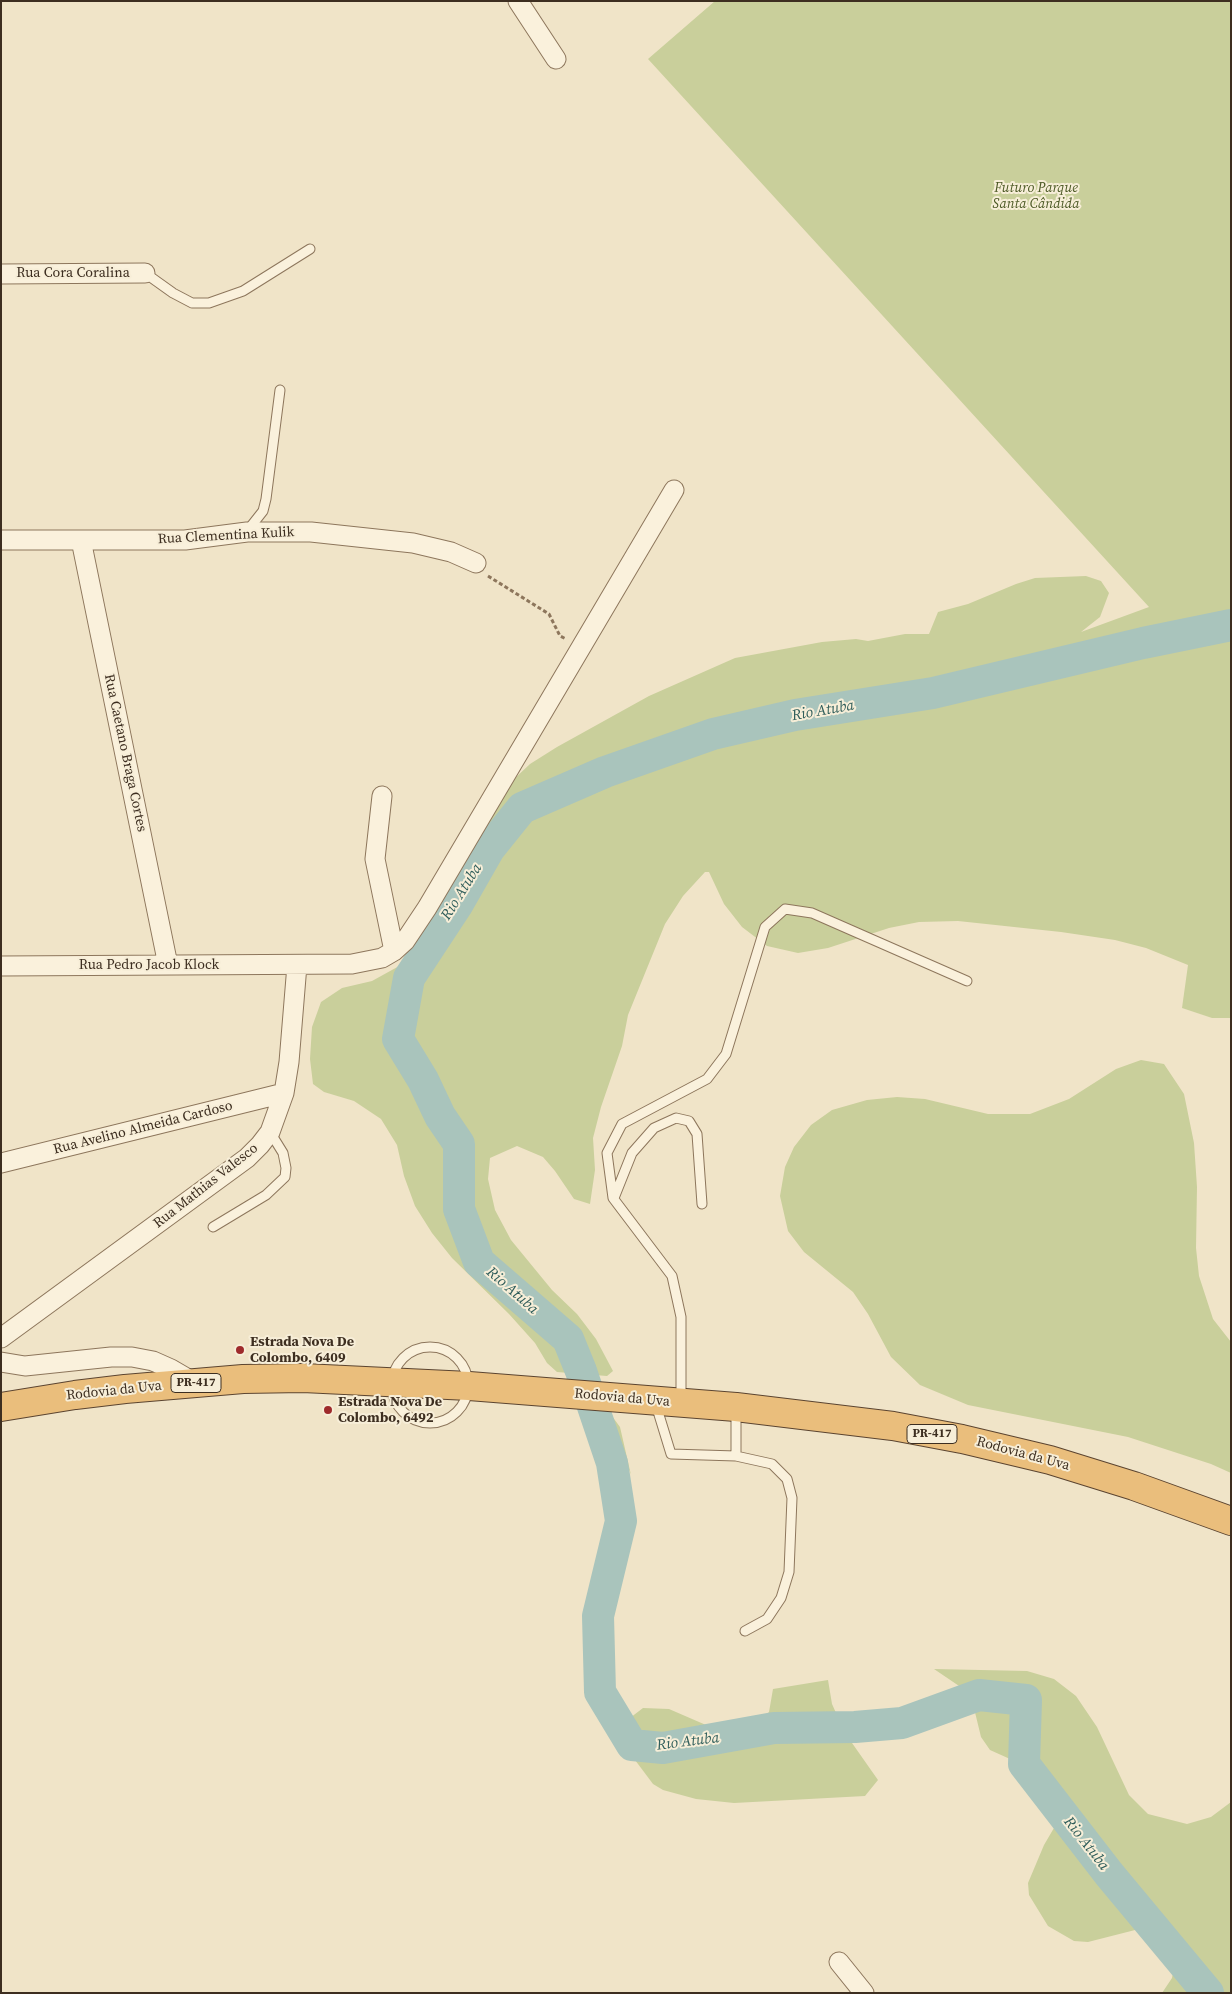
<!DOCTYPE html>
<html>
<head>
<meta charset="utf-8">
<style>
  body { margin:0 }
  #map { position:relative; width:1232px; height:1994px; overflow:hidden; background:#f0e4c8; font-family:"Source Serif 4",serif }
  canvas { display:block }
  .frame { position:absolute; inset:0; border:2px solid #3d2e20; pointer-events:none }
</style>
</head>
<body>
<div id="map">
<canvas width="1232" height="1994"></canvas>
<div class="frame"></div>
</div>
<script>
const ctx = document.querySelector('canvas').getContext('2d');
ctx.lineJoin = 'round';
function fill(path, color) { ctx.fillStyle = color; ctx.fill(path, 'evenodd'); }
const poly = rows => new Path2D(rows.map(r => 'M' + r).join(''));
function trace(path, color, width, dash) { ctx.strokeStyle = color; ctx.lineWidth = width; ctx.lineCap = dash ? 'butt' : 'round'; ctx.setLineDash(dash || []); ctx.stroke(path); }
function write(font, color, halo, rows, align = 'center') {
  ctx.font = font + ' "Source Serif 4",serif'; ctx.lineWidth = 4; ctx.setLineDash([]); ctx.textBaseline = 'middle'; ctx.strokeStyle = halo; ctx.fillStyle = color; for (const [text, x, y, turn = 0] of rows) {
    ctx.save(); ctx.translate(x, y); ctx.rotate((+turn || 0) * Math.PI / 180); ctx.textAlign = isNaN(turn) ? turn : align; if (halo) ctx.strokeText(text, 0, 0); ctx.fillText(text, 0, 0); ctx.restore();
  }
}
fill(poly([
  [715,1,1231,1,1231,1018,1212,1018,1182,1008,1188,965,1146,948,1115,940,1061,932,958,921,919,922,889,928,828,948,798,953,767,946,742,927,724,904,709,872,705,872,683,896,665,924,628,1015,622,1046,601,1107,593,1138,595,1170,590,1204,574,1199,555,1171,543,1157,517,1146,490,1158,488,1179,495,1210,511,1240,552,1290,577,1314,596,1339,613,1371,607,1376,557,1372,547,1363,535,1343,509,1314,452,1258,432,1233,415,1206,404,1176,397,1145,381,1119,354,1101,324,1092,313,1084,310,1059,312,1027,321,1002,342,988,372,981,401,965,437,911,500,799,512,781,530,764,557,747,649,696,735,658,822,642,856,639,868,641,905,634,929,634,938,612,968,604,1016,584,1035,578,1086,576,1101,581,1109,593,1100,617,1081,632,1149,607,648,59],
  [1141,1060,1164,1064,1184,1094,1194,1143,1197,1187,1196,1248,1199,1276,1213,1319,1231,1342,1231,1473,1211,1464,1128,1437,968,1405,920,1385,891,1357,868,1314,853,1292,804,1252,788,1231,780,1196,785,1167,794,1147,811,1125,832,1110,867,1100,897,1097,925,1099,988,1114,1030,1114,1069,1099,1116,1069],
  [606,1408,620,1427,631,1475,619,1442,604,1427],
  [934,1669,1027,1671,1054,1679,1076,1696,1097,1727,1129,1795,1148,1814,1187,1824,1211,1817,1231,1802,1231,1993,1162,1993,1172,1978,1176,1957,1159,1930,1139,1929,1088,1942,1074,1941,1048,1926,1029,1895,1028,1883,1044,1845,1061,1816,1057,1790,1050,1777,990,1750,981,1737,973,1704,965,1690],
  [828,1680,832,1704,845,1733,878,1780,865,1796,734,1803,696,1799,663,1790,653,1784,626,1748,626,1721,643,1708,669,1709,706,1725,741,1730,756,1725,769,1712,773,1689]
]), '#c9cf9b');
trace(poly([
  [1208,1993,1109,1874,1024,1764,1026,1700,979,1695,902,1723,855,1727,774,1728,663,1748,632,1745,600,1692,598,1616,621,1521,612,1463,581,1371,568,1339,479,1262,459,1209,459,1144,440,1116,423,1080,398,1039,409,978,457,905,489,849,522,808,605,772,713,734,795,715,933,693,1143,643,1231,625]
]), '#a9c4bc', 32);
const service = poly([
  [145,273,173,293,192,303,209,303,243,291,310,249],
  [248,530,263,511,266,499,280,390],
  [614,1198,632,1153,654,1128,676,1118,689,1121,697,1134,702,1204],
  [213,1227,266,1195,285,1177,286,1168,283,1153,270,1132],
  '392 1385a38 38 0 1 1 76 0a38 38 0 1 1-76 0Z',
  [681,1399,681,1317,672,1276,613,1198,607,1153,622,1124,707,1079,726,1054,765,927,785,909,812,913,967,981],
  [656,1405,671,1454,736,1456,736,1410],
  [736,1456,772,1464,787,1479,792,1498,789,1572,781,1598,767,1619,745,1631]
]);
const minor = poly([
  [518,1,556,59],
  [1,274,145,273],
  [1,540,185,540,247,532,311,532,413,543,451,552,476,563],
  [81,540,168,965],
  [382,796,375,859,394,951],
  [1,966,352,964,382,958,394,951,405,941,427,908,674,490],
  [1,1163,284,1093],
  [1,1338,247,1158,260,1145,270,1132,284,1093,289,1062,297,965],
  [1,1362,25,1366,111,1357,132,1357,153,1361,171,1369,195,1383],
  [839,1962,864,1993]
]);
const trunk = poly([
  [1,1407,75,1395,125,1389,243,1379,303,1378,469,1386,736,1407,893,1426,962,1439,1050,1460,1134,1486,1231,1521]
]);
trace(service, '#8d765c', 11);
trace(minor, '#8d765c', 21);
trace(trunk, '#5b4430', 30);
trace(poly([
  [488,576,549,614,560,636,566,639]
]), '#8d765c', 3, [4, 2.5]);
trace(service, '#faf1dc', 9);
trace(minor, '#faf1dc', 19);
trace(trunk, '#eabe7c', 28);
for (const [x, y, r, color] of [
  [240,1350,5,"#9e2a2b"],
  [328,1410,5,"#9e2a2b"]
]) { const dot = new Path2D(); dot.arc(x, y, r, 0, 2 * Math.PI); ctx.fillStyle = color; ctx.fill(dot); trace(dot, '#f7eed8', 2); }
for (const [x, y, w] of [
  [196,1383,50],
  [932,1434,50]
]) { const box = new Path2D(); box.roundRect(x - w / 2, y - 9.5, w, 19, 4); ctx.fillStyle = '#f7eed8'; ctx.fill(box); trace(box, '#3d2e20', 1); }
write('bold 12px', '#3d2e20', null, [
  ["PR-417",196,1383],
  ["PR-417",932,1434]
]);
write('italic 14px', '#4d5a26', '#f7eed8', [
  ["Futuro Parque",1036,188],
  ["Santa Cândida",1036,204]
]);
write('14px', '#3d2e20', '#f7eed8', [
  ["Rua Cora Coralina",73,273],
  ["Rua Clementina Kulik",226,536,-3],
  ["Rua Caetano Braga Cortes",125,753,78],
  ["Rua Pedro Jacob Klock",149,965],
  ["Rua Avelino Almeida Cardoso",143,1128,-14],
  ["Rua Mathias Valesco",206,1186,-38],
  ["Rodovia da Uva",114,1391,-6],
  ["Rodovia da Uva",622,1398,5],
  ["Rodovia da Uva",1023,1454,15]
]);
write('bold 14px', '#3d2e20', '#f7eed8', [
  ["Estrada Nova De",250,1342],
  ["Colombo, 6409",250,1358],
  ["Estrada Nova De",338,1402],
  ["Colombo, 6492",338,1418]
], 'left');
write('italic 15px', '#2f5d5a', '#f7eed8', [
  ["Rio Atuba",823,711,-10],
  ["Rio Atuba",462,892,-58],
  ["Rio Atuba",512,1291,41],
  ["Rio Atuba",688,1742,-7],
  ["Rio Atuba",1086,1844,52]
]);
</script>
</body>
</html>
